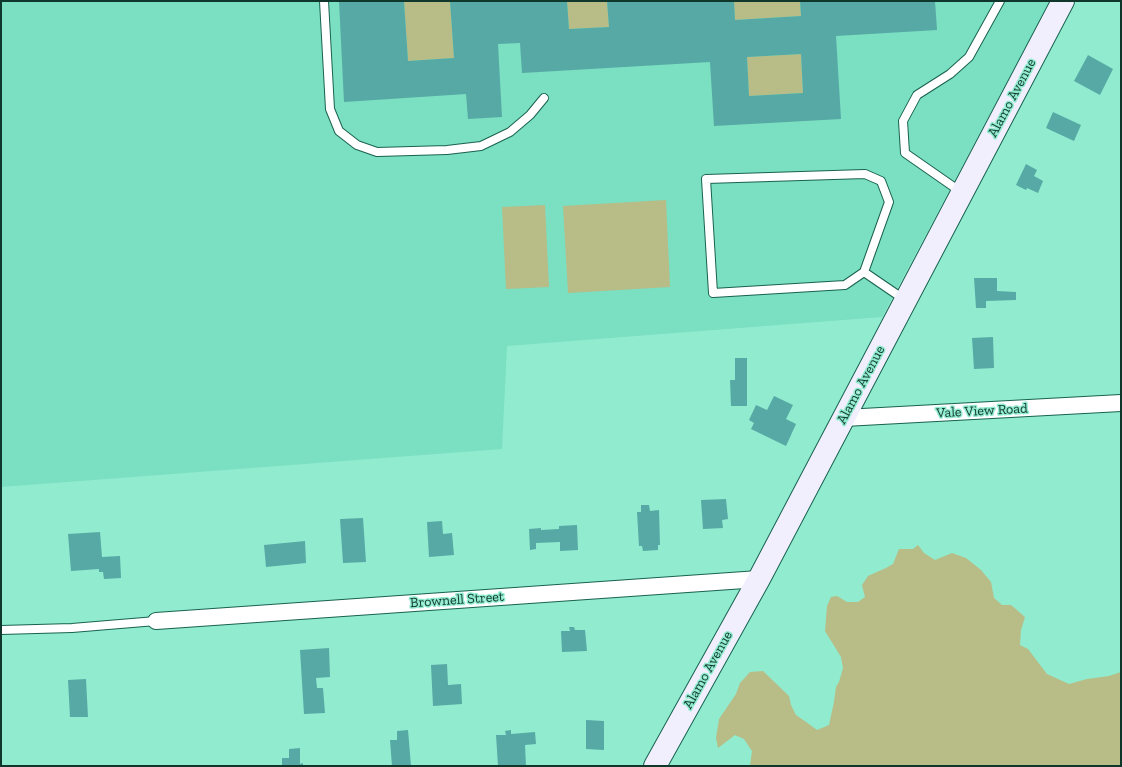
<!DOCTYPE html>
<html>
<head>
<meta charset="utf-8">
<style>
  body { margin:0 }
  #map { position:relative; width:1122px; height:767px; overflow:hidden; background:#91ebcf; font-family:"Zilla Slab",serif }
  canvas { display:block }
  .frame { position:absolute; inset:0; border:2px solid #0f372c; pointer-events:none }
</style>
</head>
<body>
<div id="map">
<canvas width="1122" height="767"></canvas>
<div class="frame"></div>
</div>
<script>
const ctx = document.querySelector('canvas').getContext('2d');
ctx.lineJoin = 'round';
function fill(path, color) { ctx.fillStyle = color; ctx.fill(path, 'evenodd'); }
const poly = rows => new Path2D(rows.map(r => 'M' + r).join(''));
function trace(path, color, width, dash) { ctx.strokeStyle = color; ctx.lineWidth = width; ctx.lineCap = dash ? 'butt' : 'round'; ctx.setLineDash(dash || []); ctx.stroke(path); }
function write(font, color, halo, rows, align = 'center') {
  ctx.font = font + ' "Zilla Slab",serif'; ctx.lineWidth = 3; ctx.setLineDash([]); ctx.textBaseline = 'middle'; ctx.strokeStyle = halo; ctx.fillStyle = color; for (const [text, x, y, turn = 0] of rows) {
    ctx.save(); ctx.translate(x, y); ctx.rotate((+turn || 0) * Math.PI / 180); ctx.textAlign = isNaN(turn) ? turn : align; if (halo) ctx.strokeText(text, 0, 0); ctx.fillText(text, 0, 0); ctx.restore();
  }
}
fill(poly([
  [1,1,1050,1,882,317,507,346,502,449,1,487]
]), '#7bdfc1');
fill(poly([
  [404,1,450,1,454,58,408,61],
  [567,1,607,1,609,27,569,29],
  [734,1,800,1,801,16,735,20],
  [801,54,803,93,749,96,747,57],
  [666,200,670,287,568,293,563,206],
  [545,205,549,287,506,289,502,207],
  [918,545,924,553,935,560,952,553,966,558,981,570,991,582,994,598,1002,605,1011,605,1025,617,1021,630,1020,645,1028,649,1047,674,1069,684,1087,679,1109,676,1121,672,1121,766,750,766,752,751,744,739,735,735,718,748,716,738,719,719,736,694,740,683,750,672,763,671,789,696,791,705,796,715,806,722,817,730,829,725,834,702,836,687,839,682,843,668,841,657,825,631,827,606,831,597,837,596,847,602,858,602,865,597,862,585,868,576,886,568,893,564,899,549,913,549]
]), '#b8bc86');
fill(poly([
  [339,1,404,1,408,61,454,58,450,1,567,1,569,29,609,27,607,1,734,1,735,20,801,16,800,1,935,1,937,30,836,36,841,119,714,126,710,62,522,73,520,43,498,44,502,117,468,119,466,94,344,102],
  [801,54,803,93,749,96,747,57],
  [1088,55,1113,69,1100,95,1074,81],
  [1053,112,1081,125,1074,141,1046,128],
  [1026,164,1037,170,1034,176,1043,181,1038,193,1027,188,1026,190,1016,185],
  [974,278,997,278,997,291,1016,292,1016,300,986,301,986,308,976,308],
  [993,337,994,368,974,369,972,338],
  [735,358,747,358,747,406,731,406,730,380,735,380],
  [774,396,793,405,786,419,796,424,786,446,751,429,754,423,749,420,756,405,767,410],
  [726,499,728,519,722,520,723,528,703,529,701,500],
  [641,505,649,505,650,511,659,510,660,545,658,545,658,550,643,551,642,546,639,546,637,512,641,512],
  [363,518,366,562,343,563,340,519],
  [442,521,443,534,452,533,454,555,429,557,427,522],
  [577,525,578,550,560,551,560,542,536,543,536,549,530,550,529,529,541,528,541,530,559,529,559,526],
  [100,532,102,557,120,556,121,578,104,579,103,572,99,572,99,569,71,571,68,534],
  [305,541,306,563,266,567,264,545],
  [569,627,574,627,575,630,585,630,587,651,562,652,561,631,570,631],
  [329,648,330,677,316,678,317,688,323,688,325,713,304,714,300,650],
  [447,664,448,685,461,684,462,704,433,706,431,665],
  [86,679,88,717,70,717,68,680],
  [586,720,604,721,604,750,586,749],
  [408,730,411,766,392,766,390,740,397,740,397,731],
  [511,730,511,734,535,732,536,744,525,745,526,766,498,766,496,735,506,735,505,731],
  [300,748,300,764,303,763,303,766,282,766,282,758,289,758,289,749]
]), '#56a9a5');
const lane = poly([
  [324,1,330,109,339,131,357,145,377,152,447,150,481,146,510,132,530,115,544,98],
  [961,192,905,153,903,121,917,95,950,74,969,57,1000,1],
  [864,272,889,202,881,181,865,174,706,179,713,293,845,285,864,272,905,300],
  [1,630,72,628,156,621]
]);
const street = poly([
  [844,418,1121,403],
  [156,621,759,579]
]);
const secondary = poly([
  [655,766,759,579,1063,1]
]);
trace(lane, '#18624f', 10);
trace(street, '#18624f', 18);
trace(secondary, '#18624f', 24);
trace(lane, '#fff', 8);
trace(street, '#fff', 16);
trace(secondary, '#f1effe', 22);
write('14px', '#0f372c', '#91ebcf', [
  ["Alamo Avenue",1012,98,-62],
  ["Alamo Avenue",861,385,-62],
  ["Vale View Road",982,411,-3],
  ["Brownell Street",457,600,-4],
  ["Alamo Avenue",708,670,-61]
]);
</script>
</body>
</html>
